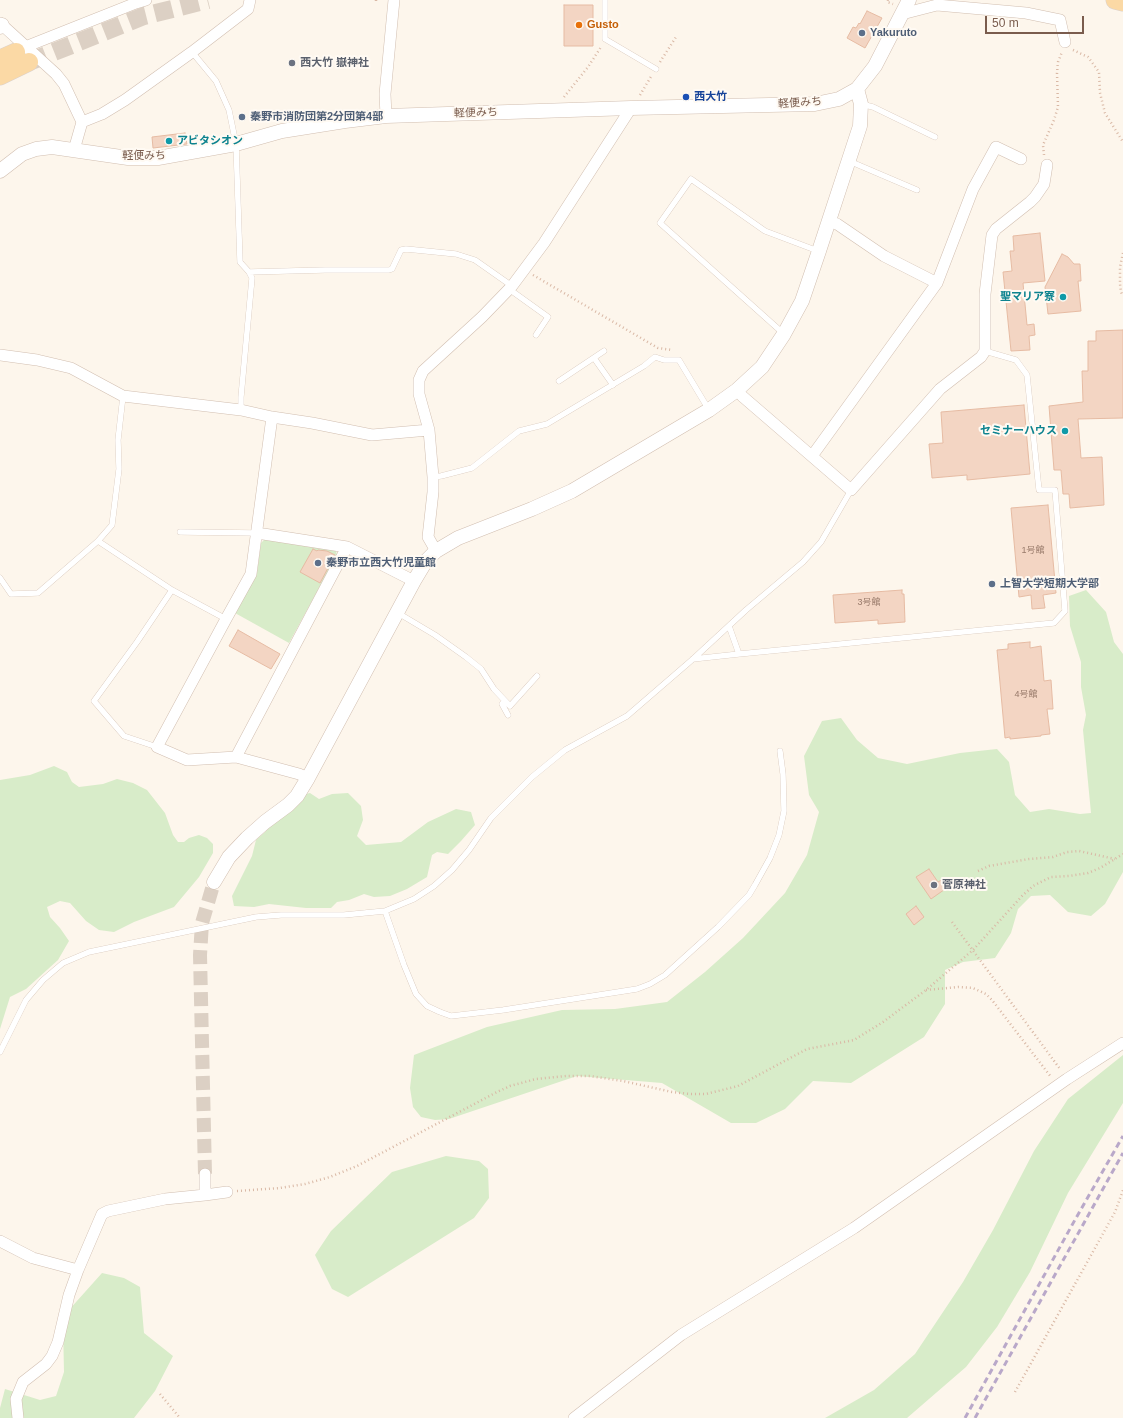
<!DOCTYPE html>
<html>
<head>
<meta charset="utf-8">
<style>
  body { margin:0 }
  #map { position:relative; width:1123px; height:1418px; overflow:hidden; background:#fdf6ec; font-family:Helvetica,sans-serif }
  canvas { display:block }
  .scale { position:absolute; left:985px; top:16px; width:99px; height:18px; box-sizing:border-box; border:2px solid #7a5c4d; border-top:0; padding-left:5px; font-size:12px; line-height:14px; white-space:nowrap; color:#7a5c4d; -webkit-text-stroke:3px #fffaf3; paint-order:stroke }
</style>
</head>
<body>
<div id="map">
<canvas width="1123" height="1418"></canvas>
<div class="scale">50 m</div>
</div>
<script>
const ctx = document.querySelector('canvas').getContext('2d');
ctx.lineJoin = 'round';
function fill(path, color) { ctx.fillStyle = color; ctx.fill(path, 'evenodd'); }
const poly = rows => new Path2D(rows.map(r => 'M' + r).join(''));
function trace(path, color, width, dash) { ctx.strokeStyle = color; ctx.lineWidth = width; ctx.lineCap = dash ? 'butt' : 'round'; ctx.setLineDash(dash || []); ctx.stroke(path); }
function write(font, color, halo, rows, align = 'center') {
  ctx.font = font + ' Helvetica,"Noto Sans JP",sans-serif'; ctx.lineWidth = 4; ctx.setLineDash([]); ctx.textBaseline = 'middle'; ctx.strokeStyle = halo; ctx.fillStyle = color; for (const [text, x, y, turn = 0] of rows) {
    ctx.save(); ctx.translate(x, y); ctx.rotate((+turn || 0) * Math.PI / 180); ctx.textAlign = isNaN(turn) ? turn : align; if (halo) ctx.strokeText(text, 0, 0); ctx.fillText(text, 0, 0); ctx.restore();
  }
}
fill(poly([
  [265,539,335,548,337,555,289,643,235,613,257,573,261,543],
  [1086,590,1106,612,1114,642,1123,654,1123,872,1105,904,1091,916,1068,912,1050,895,1031,896,1018,909,1011,933,995,958,963,962,945,970,945,1004,924,1037,851,1083,813,1081,785,1109,756,1123,731,1123,662,1083,577,1076,449,1119,435,1120,421,1117,413,1107,410,1088,414,1055,487,1027,562,1010,615,1009,667,1002,705,972,743,938,785,893,807,855,819,812,809,795,804,756,822,721,841,718,857,740,878,758,907,764,960,753,997,749,1009,762,1015,795,1030,812,1049,809,1080,814,1091,813,1083,730,1086,715,1081,687,1081,662,1070,626,1069,596],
  [54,766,67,772,72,782,79,787,103,784,117,779,133,783,147,790,165,813,173,835,178,842,184,842,189,838,199,835,207,838,213,844,213,853,199,877,174,907,134,922,114,932,99,930,86,921,70,903,60,901,47,907,50,917,60,928,69,941,58,960,26,989,10,997,0,1029,0,780,30,775],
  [310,793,319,799,332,794,348,793,361,806,363,820,357,836,366,845,401,842,428,822,456,809,471,812,475,825,461,841,448,854,437,852,432,855,427,877,407,889,390,896,374,897,364,894,349,900,337,902,331,908,306,908,269,904,254,907,234,906,232,896,252,856,256,840,265,832,298,796],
  [1123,1055,1123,1103,1068,1193,1030,1272,997,1327,966,1367,907,1418,825,1418,874,1390,915,1354,963,1282,993,1230,1034,1151,1068,1099],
  [446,1156,479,1161,488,1169,489,1198,474,1218,348,1297,332,1289,315,1255,331,1231,392,1172],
  [102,1273,124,1278,140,1287,144,1333,173,1356,155,1391,134,1418,0,1418,0,1408,5,1389,40,1400,56,1396,64,1372,63,1326,68,1311]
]), '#d8ecc9');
const building = poly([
  [564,5,593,5,593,46,564,46,564,5],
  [867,11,882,18,865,48,847,38,853,27,856,28,859,23,860,24,867,11],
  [185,133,187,144,153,148,152,137,185,133],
  [1040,233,1045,281,1023,283,1027,325,1034,324,1035,335,1029,336,1030,350,1011,351,1003,272,1012,271,1010,251,1014,251,1013,236,1040,233],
  [1062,254,1068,257,1074,264,1080,264,1081,281,1078,281,1081,311,1048,314,1045,287,1062,254],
  [1123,330,1123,418,1078,419,1081,458,1102,457,1104,505,1070,508,1069,494,1063,494,1061,470,1054,470,1049,406,1083,402,1082,371,1088,371,1088,341,1096,341,1096,331,1123,330],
  [1024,405,1030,474,967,480,967,475,932,478,929,444,943,443,941,412,1024,405],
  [1048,505,1056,593,1043,595,1045,608,1032,609,1031,595,1019,597,1011,508,1048,505],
  [313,549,317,551,318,550,327,551,335,555,320,583,300,572,313,549],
  [902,590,902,594,904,594,905,622,878,624,878,620,835,623,833,595,902,590],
  [238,630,280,654,271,669,229,646,238,630],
  [1030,642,1030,648,1041,646,1044,681,1051,680,1053,709,1047,709,1050,734,1041,735,1041,736,1010,739,1010,737,1005,738,997,650,1008,649,1008,644,1030,642],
  [929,869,938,882,943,879,948,887,931,899,916,877,929,869],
  [916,906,924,917,914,925,906,914,916,906]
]);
fill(building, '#f3d5c3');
trace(building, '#e6bba3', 1);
trace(poly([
  [205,1174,200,955,202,923,214,882]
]), '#dcd0c4', 14, [14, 7]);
trace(poly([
  [29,62,144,16,208,0]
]), '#dcd0c4', 18, [18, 9]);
const service = poly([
  [605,0,605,39,656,69],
  [192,52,216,81,229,110,236,144,240,262,249,272,252,278,241,397,241,410],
  [861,104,873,107,935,137],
  [849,161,917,190],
  [249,272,325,270,389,270,392,269,401,250,406,249,456,254,475,260,512,286],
  [509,289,548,317,536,335],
  [784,334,660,223,691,179,765,231,818,251],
  [594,358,613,385],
  [559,381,604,351],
  [433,477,441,476,472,468,519,431,547,424,644,366,655,357,664,360,679,360,709,410],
  [180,532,257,533],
  [98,541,172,590,226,619],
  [0,578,11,594,38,593,98,541,112,525,119,469,118,440,123,396],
  [398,613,435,635,466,657,481,669,494,689,510,706,537,676],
  [729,626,739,654],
  [693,659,739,654,1054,623,1065,611,1055,490,1039,490,1027,375,1016,360,985,351],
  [505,701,502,704,508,715],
  [157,747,124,736,94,701,137,642,172,590],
  [385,911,404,965,416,994,427,1006,440,1012,451,1016,503,1010,637,989,650,984,665,975,718,927,749,895,755,885,770,858,779,835,784,811,783,774,780,751],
  [0,1052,26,1000,43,980,63,963,89,952,256,917,281,915,344,915,385,911,414,899,434,886,452,870,469,850,491,818,532,777,565,750,627,716,693,659,746,610,803,562,821,542,851,490]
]);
const minor = poly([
  [902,14,937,5,1026,13,1060,20,1065,42],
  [0,23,56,74,64,84,82,122,74,150],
  [25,47,136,3,146,0],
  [386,116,385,94,394,0],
  [82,122,102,114,125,100,192,52,248,9,250,0],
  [829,221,837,224,884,256,937,283],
  [0,355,37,360,71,368,123,396,241,410,272,417,312,423,372,435,429,430],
  [737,390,742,396,851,490,940,389,981,357,985,351,985,294,992,235,996,229,1030,202,1035,197,1044,184,1047,165],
  [272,417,251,574,226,619,157,747,187,760,236,757,299,774,308,778],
  [812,456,937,283,973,189,996,147,1021,159],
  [257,533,347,547,414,581],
  [436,551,428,537,433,492,433,477,429,430,419,394,419,380,423,371,482,317,512,286,544,243,631,108],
  [236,757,347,547],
  [205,1195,205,1174],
  [0,1241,33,1258,78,1270],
  [18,1418,16,1399,23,1382,46,1364,52,1356,58,1342,69,1295,78,1270,102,1214,108,1211,165,1199,205,1195,227,1192],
  [574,1418,681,1335,854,1228,1067,1079,1123,1043]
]);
const tertiary = poly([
  [0,27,2,25],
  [0,171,22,154,36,149,52,147,128,158,158,158,236,144,282,131,345,121,386,116,631,108,815,104,839,99,857,89,875,66,909,0],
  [214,882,229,857,247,838,265,822,288,805,297,796,308,778,414,581,426,561,436,551,458,538,532,509,572,491,709,410,737,390,762,367,784,334,802,301,819,251,860,126,861,104,857,89]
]);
const primary = poly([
  [1115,0,1123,2],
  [0,59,16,52],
  [0,76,29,62]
]);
trace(service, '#d1beb0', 6);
trace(minor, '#d1beb0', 12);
trace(tertiary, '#d1beb0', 15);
trace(primary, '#dad1cd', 19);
trace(poly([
  [888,0,887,2,893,4],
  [376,1,376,0],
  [1073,50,1088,57,1099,72,1100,93,1105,113,1123,142],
  [660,62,676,37],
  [640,95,652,75],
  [564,97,588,67,601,47],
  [1044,155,1043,145,1054,120,1058,107,1057,73,1058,62,1062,52],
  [1123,253,1120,267,1120,284,1121,292,1123,296],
  [533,275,658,348,672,350],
  [978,871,989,866,1029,859,1053,857,1067,852,1079,851,1115,859],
  [952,922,1060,1069],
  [926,990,958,987,973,988,986,994,992,1000,1051,1077],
  [237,1191,280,1188,305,1184,330,1177,357,1166,497,1092,510,1086,536,1079,566,1076,590,1076,623,1081,672,1092,690,1094,706,1094,738,1086,807,1049,854,1040,883,1022,926,990,973,950,1022,896,1033,886,1051,877,1069,876,1088,873,1100,868,1123,854],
  [1015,1392,1115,1212,1123,1190],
  [160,1394,180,1418]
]), '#d9b8a5', 2.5, [1, 3]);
trace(service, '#fff', 5.5);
trace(minor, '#fff', 11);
trace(tertiary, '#fff', 14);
trace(primary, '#fbd9a5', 18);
trace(poly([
  [965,1418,1076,1218,1123,1136],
  [975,1418,1123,1153]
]), '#b9a8c9', 3, [6, 4]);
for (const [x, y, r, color] of [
  [579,25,4,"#e8710a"],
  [862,33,4,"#5c6f8a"],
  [292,63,4,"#6b7280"],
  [686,97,4,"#1a4fb4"],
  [242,117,4,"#5c6f8a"],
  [169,141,4,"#0f9aa8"],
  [1063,297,4,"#0f9aa8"],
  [1065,431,4,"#0f9aa8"],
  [318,563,4,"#5c6f8a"],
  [992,584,4,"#5c6f8a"],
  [934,885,4,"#6b7280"]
]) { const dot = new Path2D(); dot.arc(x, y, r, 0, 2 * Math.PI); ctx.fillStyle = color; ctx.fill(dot); trace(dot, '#fffaf3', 1.5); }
write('9px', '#987a6a', null, [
  ["1号館",1033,551],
  ["3号館",869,603],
  ["4号館",1026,695]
]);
write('bold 11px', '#c56008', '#fffaf3', [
  ["Gusto",587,25]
], 'left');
write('bold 11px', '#4e5e75', '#fffaf3', [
  ["Yakuruto",870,33],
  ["秦野市消防団第2分団第4部",250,117],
  ["秦野市立西大竹児童館",326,563],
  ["上智大学短期大学部",1000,584]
], 'left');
write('bold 11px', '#5b616d', '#fffaf3', [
  ["西大竹 嶽神社",300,63],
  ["菅原神社",942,885]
], 'left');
write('bold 11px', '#164399', '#fffaf3', [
  ["西大竹",694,97]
], 'left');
write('11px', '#7a5c4d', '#fffaf3', [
  ["軽便みち",800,103,-4],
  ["軽便みち",476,113,-2],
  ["軽便みち",144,156]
]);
write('bold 11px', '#0d838f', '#fffaf3', [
  ["アビタシオン",177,141,"left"],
  ["聖マリア寮",1055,297],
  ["セミナーハウス",1057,431]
], 'right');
</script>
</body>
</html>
